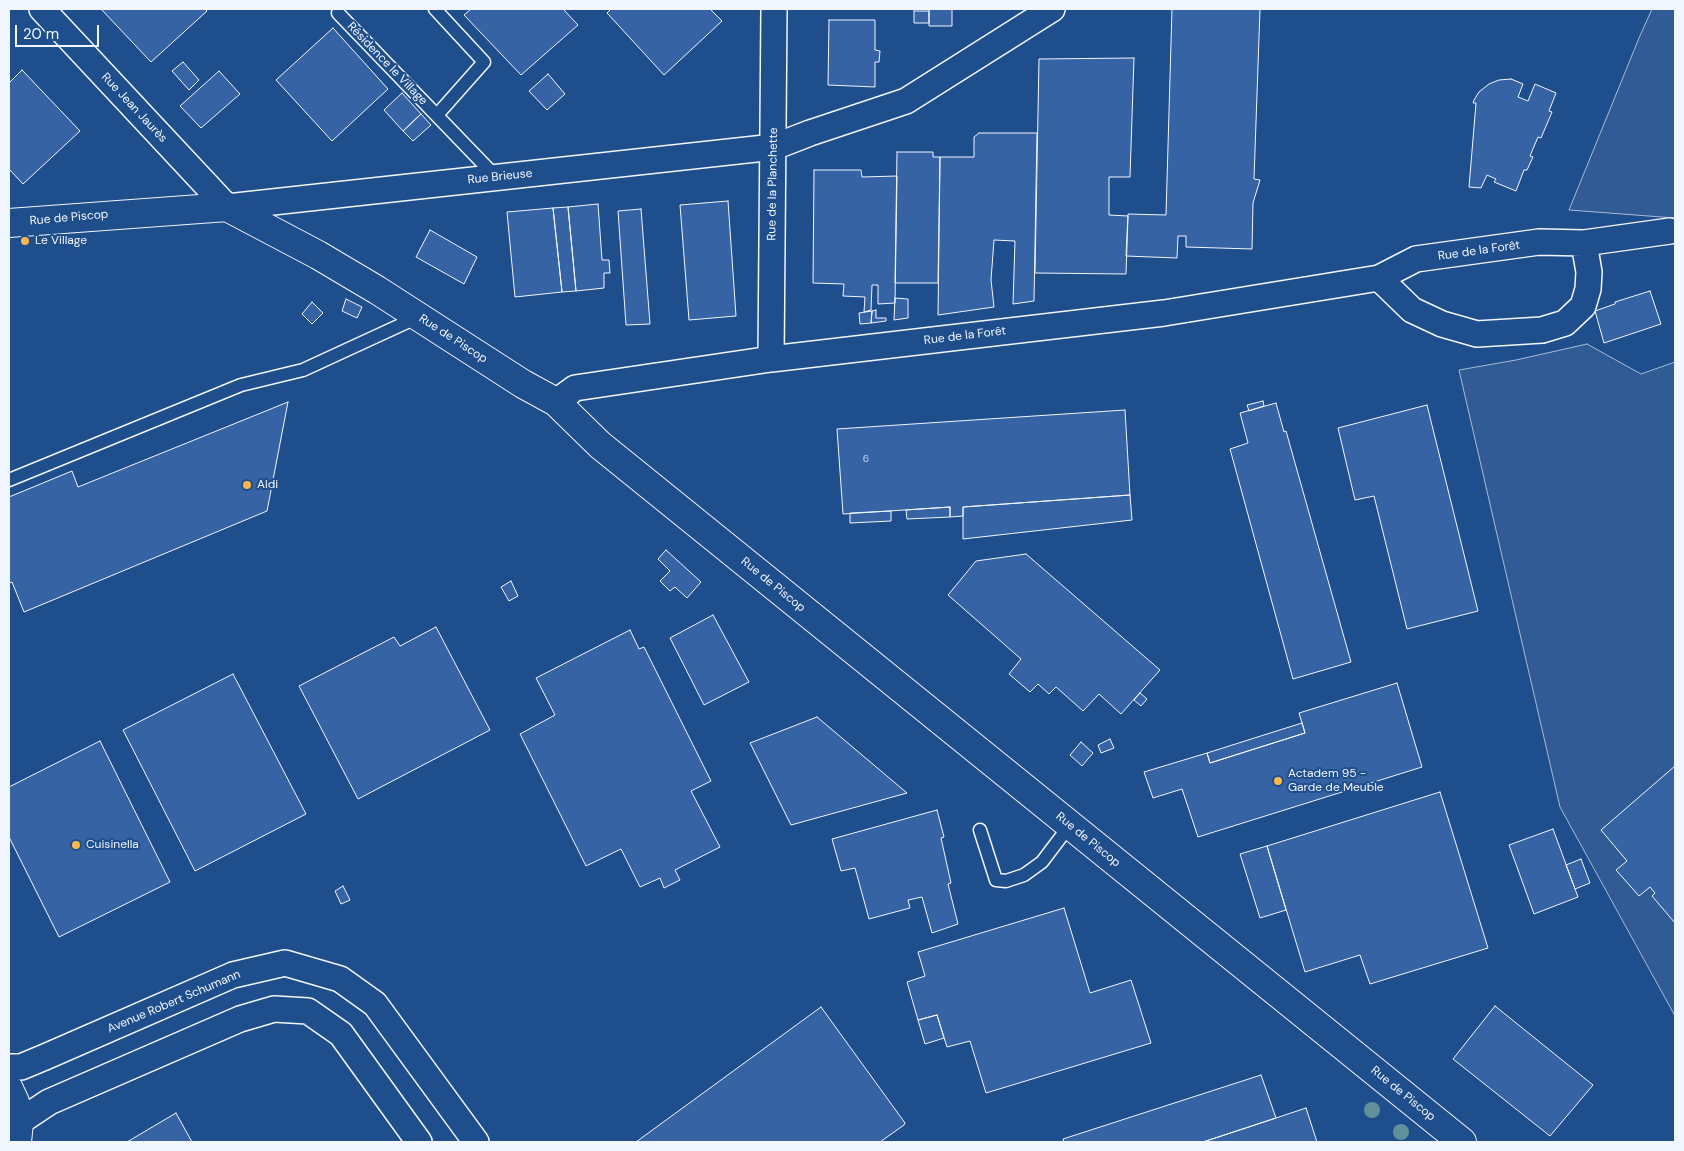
<!DOCTYPE html>
<html>
<head>
<meta charset="utf-8">
<style>
  body { margin:0 }
  #map { position:relative; width:1684px; height:1151px; overflow:hidden; background:#1f4e8c; font-family:"DM Sans",sans-serif }
  canvas { display:block }
  .frame { position:absolute; inset:0; border:10px solid #f2f6ff; pointer-events:none }
  .scale { position:absolute; left:15px; top:25px; width:84px; height:22px; box-sizing:border-box; border:2px solid #f2f6ff; border-top:0; padding-left:6px; font-size:15px; line-height:18px; white-space:nowrap; color:#f2f6ff; -webkit-text-stroke:4px #1f4e8c; paint-order:stroke }
</style>
</head>
<body>
<div id="map">
<canvas width="1684" height="1151"></canvas>
<div class="frame"></div>
<div class="scale">20 m</div>
</div>
<script>
const ctx = document.querySelector('canvas').getContext('2d');
ctx.lineJoin = 'round';
function fill(path, color) { ctx.fillStyle = color; ctx.fill(path, 'evenodd'); }
const poly = rows => new Path2D(rows.map(r => 'M' + r).join(''));
function trace(path, color, width, dash) { ctx.strokeStyle = color; ctx.lineWidth = width; ctx.lineCap = dash ? 'butt' : 'round'; ctx.setLineDash(dash || []); ctx.stroke(path); }
function write(font, color, halo, rows, align = 'center') {
  ctx.font = font + ' "DM Sans",sans-serif'; ctx.lineWidth = 4; ctx.setLineDash([]); ctx.textBaseline = 'middle'; ctx.strokeStyle = halo; ctx.fillStyle = color; for (const [text, x, y, turn = 0] of rows) {
    ctx.save(); ctx.translate(x, y); ctx.rotate((+turn || 0) * Math.PI / 180); ctx.textAlign = isNaN(turn) ? turn : align; if (halo) ctx.strokeText(text, 0, 0); ctx.fillText(text, 0, 0); ctx.restore();
  }
}
const green = poly([
  [1652,9,1675,9,1675,218,1569,210,1639,38,1652,9],
  [1587,344,1641,374,1675,362,1675,1016,1560,807,1459,370,1516,360,1587,344]
]);
fill(green, '#305b95');
trace(green, '#a8bbd7', 1);
const building = poly([
  [101,9,205,9,207,11,151,62,101,9],
  [471,9,563,9,578,25,521,75,464,15,471,9],
  [611,9,710,9,722,21,664,75,607,13,611,9],
  [929,9,952,9,952,26,929,26,929,9],
  [1172,9,1260,9,1254,179,1260,180,1253,203,1252,249,1186,247,1186,236,1178,236,1177,258,1126,256,1128,214,1166,215,1172,9],
  [914,11,929,11,929,23,914,23,914,11],
  [829,20,875,20,875,50,880,51,879,62,875,62,875,87,828,85,829,20],
  [333,28,388,89,332,141,276,80,333,28],
  [1134,58,1130,177,1109,177,1109,215,1128,216,1126,274,1035,273,1039,59,1134,58],
  [183,62,199,80,189,90,172,71,183,62],
  [22,70,80,131,23,184,9,169,9,83,22,70],
  [219,71,240,94,201,128,180,106,219,71],
  [548,74,565,94,547,110,529,91,548,74],
  [1511,79,1523,84,1518,97,1528,101,1535,84,1556,93,1549,111,1552,112,1541,138,1538,137,1530,156,1533,157,1527,170,1524,170,1516,191,1494,182,1496,179,1487,175,1481,188,1469,187,1476,103,1473,103,1474,100,1479,92,1489,84,1499,80,1511,79],
  [402,93,421,114,403,131,384,110,402,93],
  [421,114,431,125,413,141,403,131,421,114],
  [979,133,1037,133,1034,301,1013,304,1015,241,994,240,991,280,994,307,938,315,940,157,974,157,974,137,979,133],
  [897,152,933,152,933,157,940,157,938,283,895,283,897,152],
  [814,170,861,170,862,177,897,176,895,303,878,304,878,285,872,285,871,310,864,312,865,297,843,296,844,284,813,283,814,170],
  [728,201,736,316,689,320,680,205,728,201],
  [598,204,602,260,609,260,610,273,604,273,604,288,576,291,568,207,598,204],
  [568,207,576,291,562,292,553,208,568,207],
  [553,208,562,292,515,297,507,212,553,208],
  [641,209,650,324,626,325,618,211,641,209],
  [430,230,477,257,464,284,416,257,430,230],
  [1650,291,1661,324,1604,343,1595,311,1615,304,1615,302,1650,291],
  [895,298,908,299,908,318,894,320,895,298],
  [346,299,362,307,357,318,342,311,346,299],
  [312,302,323,313,312,324,302,314,312,302],
  [876,310,876,318,886,318,886,321,871,323,872,311,876,310],
  [872,311,871,323,860,324,859,313,872,311],
  [1263,401,1264,406,1249,411,1247,405,1263,401],
  [288,402,267,511,24,612,12,582,9,583,9,497,72,471,78,487,288,402],
  [1276,403,1284,432,1286,431,1351,662,1293,679,1230,449,1248,443,1240,413,1276,403],
  [1427,405,1478,611,1407,629,1374,496,1355,500,1338,428,1427,405],
  [1125,410,1130,495,963,507,963,516,950,517,950,507,843,514,837,429,1125,410],
  [1130,495,1132,520,963,539,963,507,1130,495],
  [950,507,950,517,907,519,906,510,950,507],
  [891,511,891,521,850,523,850,513,891,511],
  [666,550,701,582,687,598,675,587,670,591,660,581,670,571,658,559,666,550],
  [1026,554,1160,670,1121,714,1099,694,1083,711,1056,687,1049,694,1038,684,1030,692,1009,674,1021,659,948,595,976,561,1026,554],
  [511,581,518,596,509,601,501,587,511,581],
  [713,615,749,682,704,705,670,638,713,615],
  [436,627,490,730,358,799,299,686,394,637,400,646,436,627],
  [630,630,639,649,644,647,711,781,691,791,720,847,675,870,680,880,664,888,660,878,640,887,621,849,586,866,520,734,555,715,536,678,630,630],
  [233,674,306,814,195,871,123,730,233,674],
  [1397,683,1422,767,1198,837,1182,789,1153,798,1144,772,1207,753,1210,763,1305,733,1299,713,1397,683],
  [1140,693,1147,699,1141,706,1134,700,1140,693],
  [817,717,907,793,791,825,750,743,817,717],
  [1302,723,1305,733,1210,763,1207,753,1302,723],
  [1110,739,1114,748,1101,753,1098,745,1110,739],
  [100,741,170,882,59,937,9,837,9,787,100,741],
  [1081,742,1093,753,1082,766,1070,755,1081,742],
  [1675,766,1675,923,1652,896,1655,893,1650,887,1639,896,1616,870,1627,861,1601,830,1675,766],
  [1440,792,1488,948,1370,984,1360,955,1305,972,1267,846,1440,792],
  [937,810,944,837,941,838,951,883,948,884,958,924,932,933,922,897,908,900,910,908,869,919,855,868,841,871,832,839,937,810],
  [1553,829,1578,897,1534,914,1509,845,1553,829],
  [1267,846,1286,910,1260,918,1240,854,1267,846],
  [1581,859,1590,883,1575,889,1566,865,1581,859],
  [343,886,350,900,341,904,335,891,343,886],
  [1064,908,1090,993,1131,980,1151,1043,986,1093,970,1041,947,1047,937,1015,918,1020,907,982,925,976,918,952,1064,908],
  [1495,1006,1593,1085,1550,1136,1453,1059,1495,1006],
  [821,1007,905,1123,904,1125,880,1142,636,1142,821,1007],
  [937,1015,944,1038,925,1044,918,1020,937,1015],
  [1261,1075,1276,1118,1203,1142,1064,1142,1063,1139,1261,1075],
  [1306,1108,1317,1142,1203,1142,1276,1118,1306,1108],
  [176,1113,192,1142,127,1142,176,1113]
]);
fill(building, '#3563a3');
trace(building, '#f2f6ff', 1);
const service = poly([
  [435,9,484,62,437,115],
  [338,13,497,178],
  [9,480,241,385,303,370,418,317],
  [980,830,996,880,1006,881,1024,875,1042,862,1070,825]
]);
const minor = poly([
  [42,9,227,207,774,147,810,133,906,101,1052,9],
  [1539,242,1584,243,1589,272,1588,289,1583,306,1565,323,1542,330,1477,334,1442,324,1412,310,1379,278,1416,259,1539,242],
  [1584,243,1670,231],
  [771,359,774,9],
  [556,402,575,388,771,359,1164,313,1379,278],
  [9,1067,21,1067,45,1057,233,975,285,963,340,979,375,1004,476,1142],
  [19,1122,49,1102,240,1019,274,1009,308,1011,341,1034,419,1142]
]);
const tertiary = poly([
  [9,223,227,207,318,255,377,290,523,384,556,402,600,445,1462,1142],
  [9,1089,15,1102,19,1122,17,1142]
]);
trace(service, '#f2f6ff', 15);
trace(minor, '#f2f6ff', 28);
trace(tertiary, '#f2f6ff', 30);
trace(service, '#1f4e8c', 12);
trace(minor, '#1f4e8c', 25);
trace(tertiary, '#1f4e8c', 28);
ctx.fillStyle = '#61919a';
for (const [x, y] of [
  [1372,1110],
  [1401,1132]
]) { ctx.beginPath(); ctx.arc(x, y, 8, 0, 2 * Math.PI); ctx.fill(); }
for (const [x, y, r, color] of [
  [25,241,5,"#ffb74d"],
  [247,485,5,"#ffb74d"],
  [1278,781,5,"#ffb74d"],
  [76,845,5,"#ffb74d"]
]) { const dot = new Path2D(); dot.arc(x, y, r, 0, 2 * Math.PI); ctx.fillStyle = color; ctx.fill(dot); trace(dot, '#1f4e8c', 2); }
write('10px', '#c3d1e8', null, [
  ["6",866,459]
]);
write('12px', '#f2f6ff', '#1f4e8c', [
  ["Résidence le Village",387,64,46],
  ["Rue Jean Jaurès",134,108,47],
  ["Rue Brieuse",500,177,-6],
  ["Rue de la Planchette",773,184,-89],
  ["Rue de Piscop",69,218,-5],
  ["Rue de la Forêt",1479,251,-8],
  ["Rue de la Forêt",965,336,-7],
  ["Rue de Piscop",453,339,33],
  ["Rue de Piscop",773,585,39],
  ["Rue de Piscop",1088,840,39],
  ["Avenue Robert Schumann",174,1002,-23],
  ["Rue de Piscop",1403,1094,39]
]);
write('12px', '#f2f6ff', '#1f4e8c', [
  ["Le Village",35,241],
  ["Aldi",257,485],
  ["Actadem 95 -",1288,774],
  ["Garde de Meuble",1288,788],
  ["Cuisinella",86,845]
], 'left');
</script>
</body>
</html>
